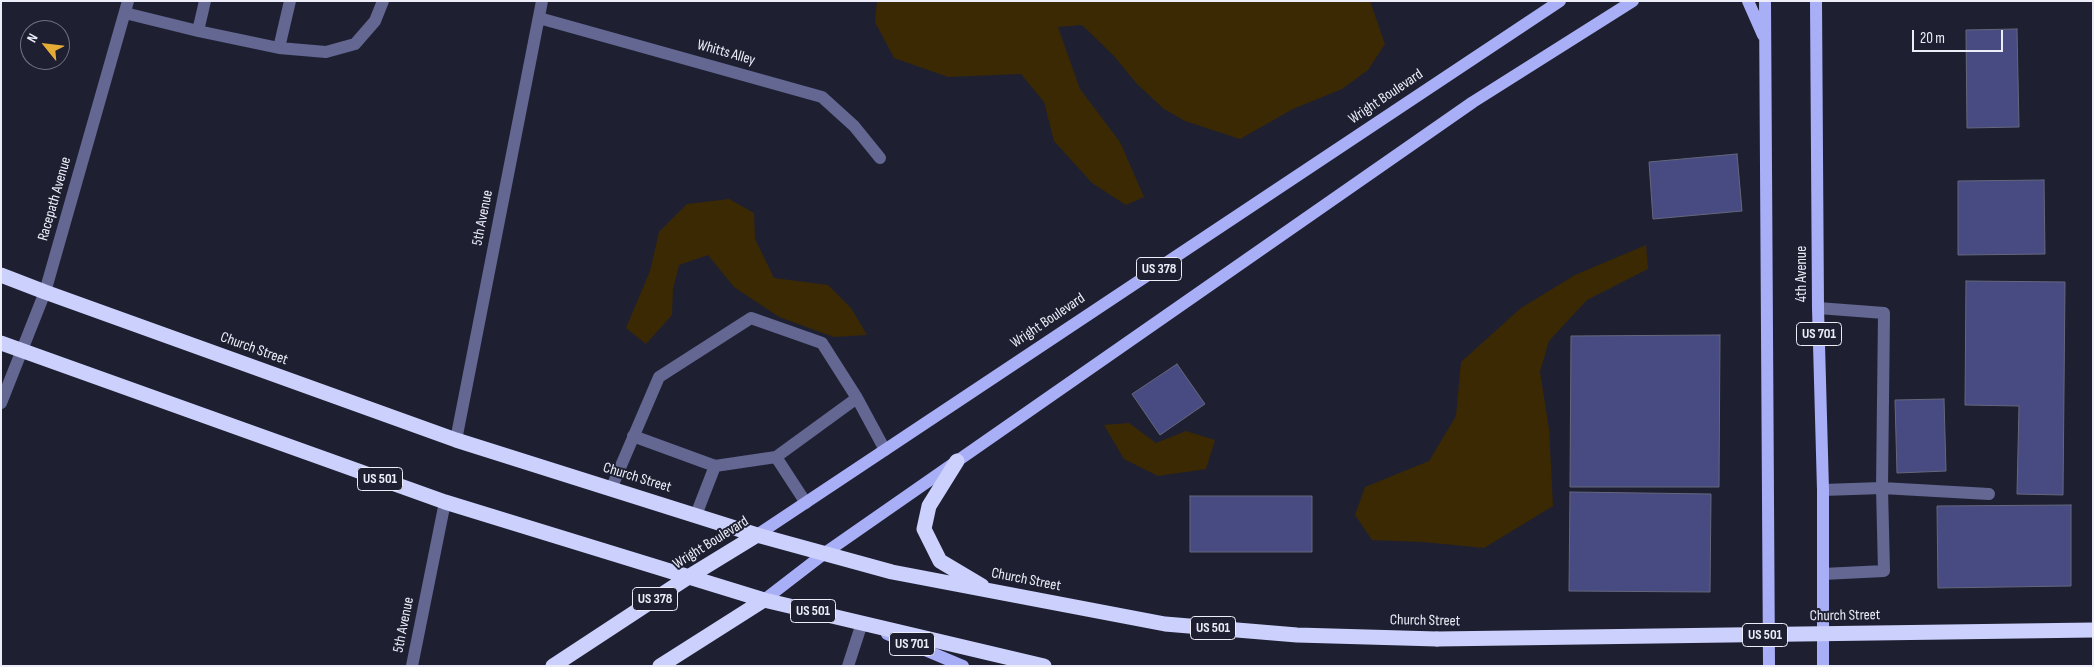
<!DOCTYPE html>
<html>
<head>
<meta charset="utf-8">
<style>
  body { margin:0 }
  #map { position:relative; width:2094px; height:667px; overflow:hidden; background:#1e2031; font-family:"Sofia Sans Condensed",sans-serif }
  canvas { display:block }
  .frame { position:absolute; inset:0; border:2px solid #ecedf9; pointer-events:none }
  .north { position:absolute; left:20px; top:20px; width:50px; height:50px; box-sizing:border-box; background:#1e2031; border:1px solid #707281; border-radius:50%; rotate:299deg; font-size:14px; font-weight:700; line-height:20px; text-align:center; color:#ecedf9 }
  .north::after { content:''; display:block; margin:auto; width:18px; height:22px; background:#e6ad36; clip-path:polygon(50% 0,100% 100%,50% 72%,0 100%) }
  .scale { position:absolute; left:1912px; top:30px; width:91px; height:22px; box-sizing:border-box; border:2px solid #ecedf9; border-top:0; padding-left:6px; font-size:15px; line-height:18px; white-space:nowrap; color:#ecedf9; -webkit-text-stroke:4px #1e2031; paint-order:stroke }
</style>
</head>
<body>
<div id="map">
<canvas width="2094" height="667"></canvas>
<div class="frame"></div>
<div class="north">N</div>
<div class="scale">20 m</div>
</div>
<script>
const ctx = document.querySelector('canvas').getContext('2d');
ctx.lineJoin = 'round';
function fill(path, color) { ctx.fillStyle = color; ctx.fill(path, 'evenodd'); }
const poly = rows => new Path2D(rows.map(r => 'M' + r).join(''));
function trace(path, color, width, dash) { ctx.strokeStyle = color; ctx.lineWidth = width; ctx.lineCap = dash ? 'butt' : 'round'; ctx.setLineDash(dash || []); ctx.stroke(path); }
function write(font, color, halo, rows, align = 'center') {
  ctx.font = font + ' "Sofia Sans Condensed",sans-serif'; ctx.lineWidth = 4; ctx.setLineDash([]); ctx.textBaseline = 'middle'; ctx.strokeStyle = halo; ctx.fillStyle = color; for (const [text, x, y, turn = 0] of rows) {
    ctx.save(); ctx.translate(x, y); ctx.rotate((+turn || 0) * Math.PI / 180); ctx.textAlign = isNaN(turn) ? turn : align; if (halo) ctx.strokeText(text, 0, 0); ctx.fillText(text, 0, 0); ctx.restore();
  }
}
fill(poly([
  [877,1,1370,1,1385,44,1368,70,1342,89,1293,109,1240,139,1185,121,1164,109,1137,84,1114,56,1082,25,1058,27,1080,89,1120,142,1144,197,1126,205,1092,183,1054,141,1044,102,1021,74,948,77,894,58,875,22],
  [729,199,754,213,755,239,774,278,828,285,851,308,867,335,834,337,779,317,734,287,708,255,679,265,673,289,672,315,646,344,626,328,650,271,659,232,687,204],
  [1646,245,1648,269,1587,300,1549,341,1540,372,1549,429,1553,506,1484,548,1423,542,1372,540,1355,515,1365,487,1429,461,1456,416,1461,362,1521,308,1575,275],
  [1129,423,1156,443,1186,431,1215,440,1206,469,1158,476,1124,459,1104,425]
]), '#3b2904');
const building = poly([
  [2017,29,2019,127,1967,128,1966,30,2017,29],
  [1737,154,1742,211,1653,219,1649,162,1737,154],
  [2044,180,2045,254,1958,255,1958,181,2044,180],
  [1966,281,2065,282,2063,495,2017,494,2019,406,1965,405,1966,281],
  [1720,335,1719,487,1570,487,1571,336,1720,335],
  [1177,364,1205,404,1160,435,1132,394,1177,364],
  [1944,399,1946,471,1897,473,1895,400,1944,399],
  [1570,492,1711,494,1710,592,1569,591,1570,492],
  [1190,496,1312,496,1312,552,1190,552,1190,496],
  [2071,505,2071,586,1938,588,1937,506,2071,505]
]);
fill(building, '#484a82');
trace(building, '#65677c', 1);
trace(poly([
  [125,13,198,31,205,1],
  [539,18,822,97,854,126,880,158],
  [198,31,279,48,290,1],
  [279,48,326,52,355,44,375,21,383,1],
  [1818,308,1884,313,1882,488,1823,490],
  [1,403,45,292,128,1],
  [633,436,715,466,696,515],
  [456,440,542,1],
  [776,457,806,503],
  [715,466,776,457,857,398],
  [611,489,659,377,751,318,822,343,857,398,885,450],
  [1823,574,1884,571,1882,488,1989,494],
  [412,666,445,502],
  [848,666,862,623]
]), '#636792', 12);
trace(poly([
  [1748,1,1763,35],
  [1765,1,1769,666],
  [1816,1,1818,308,1823,490,1823,666],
  [757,535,1560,1],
  [764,600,825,553,1473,102,1633,1],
  [887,634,963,666]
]), '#a9aff7', 12);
trace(poly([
  [1,275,45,292,456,440,757,535,892,572,1165,624,1297,635,1437,639],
  [1,343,445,502,764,600,1044,666],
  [957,461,929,506,924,529,940,561,982,586],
  [553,666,690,576,757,535],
  [660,666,764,600]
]), '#ccd0fc', 15);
trace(poly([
  [1437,639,2093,630]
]), '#ccd0fc', 15);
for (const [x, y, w] of [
  [1159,269,45],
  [1819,334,45],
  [380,479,45],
  [655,599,45],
  [813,611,45],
  [1213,628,45],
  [1765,635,45],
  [912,644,45]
]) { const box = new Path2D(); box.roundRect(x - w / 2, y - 11.5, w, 23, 4); ctx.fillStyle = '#1e2031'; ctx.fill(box); trace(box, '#ecedf9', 1); }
write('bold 14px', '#ecedf9', null, [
  ["US 378",1159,269],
  ["US 701",1819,334],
  ["US 501",380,479],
  ["US 378",655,599],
  ["US 501",813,611],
  ["US 501",1213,628],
  ["US 501",1765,635],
  ["US 701",912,644]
]);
write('15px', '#ecedf9', '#1e2031', [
  ["Whitts Alley",726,53,16],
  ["Wright Boulevard",1386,97,-34],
  ["Racepath Avenue",55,199,-74],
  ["5th Avenue",483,218,-79],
  ["4th Avenue",1802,274,-90],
  ["Wright Boulevard",1048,321,-34],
  ["Church Street",254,349,20],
  ["Church Street",637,478,17],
  ["Wright Boulevard",711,543,-32],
  ["Church Street",1026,580,11],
  ["Church Street",1845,616,-1],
  ["Church Street",1425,621,1],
  ["5th Avenue",404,625,-79]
]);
</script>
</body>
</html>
